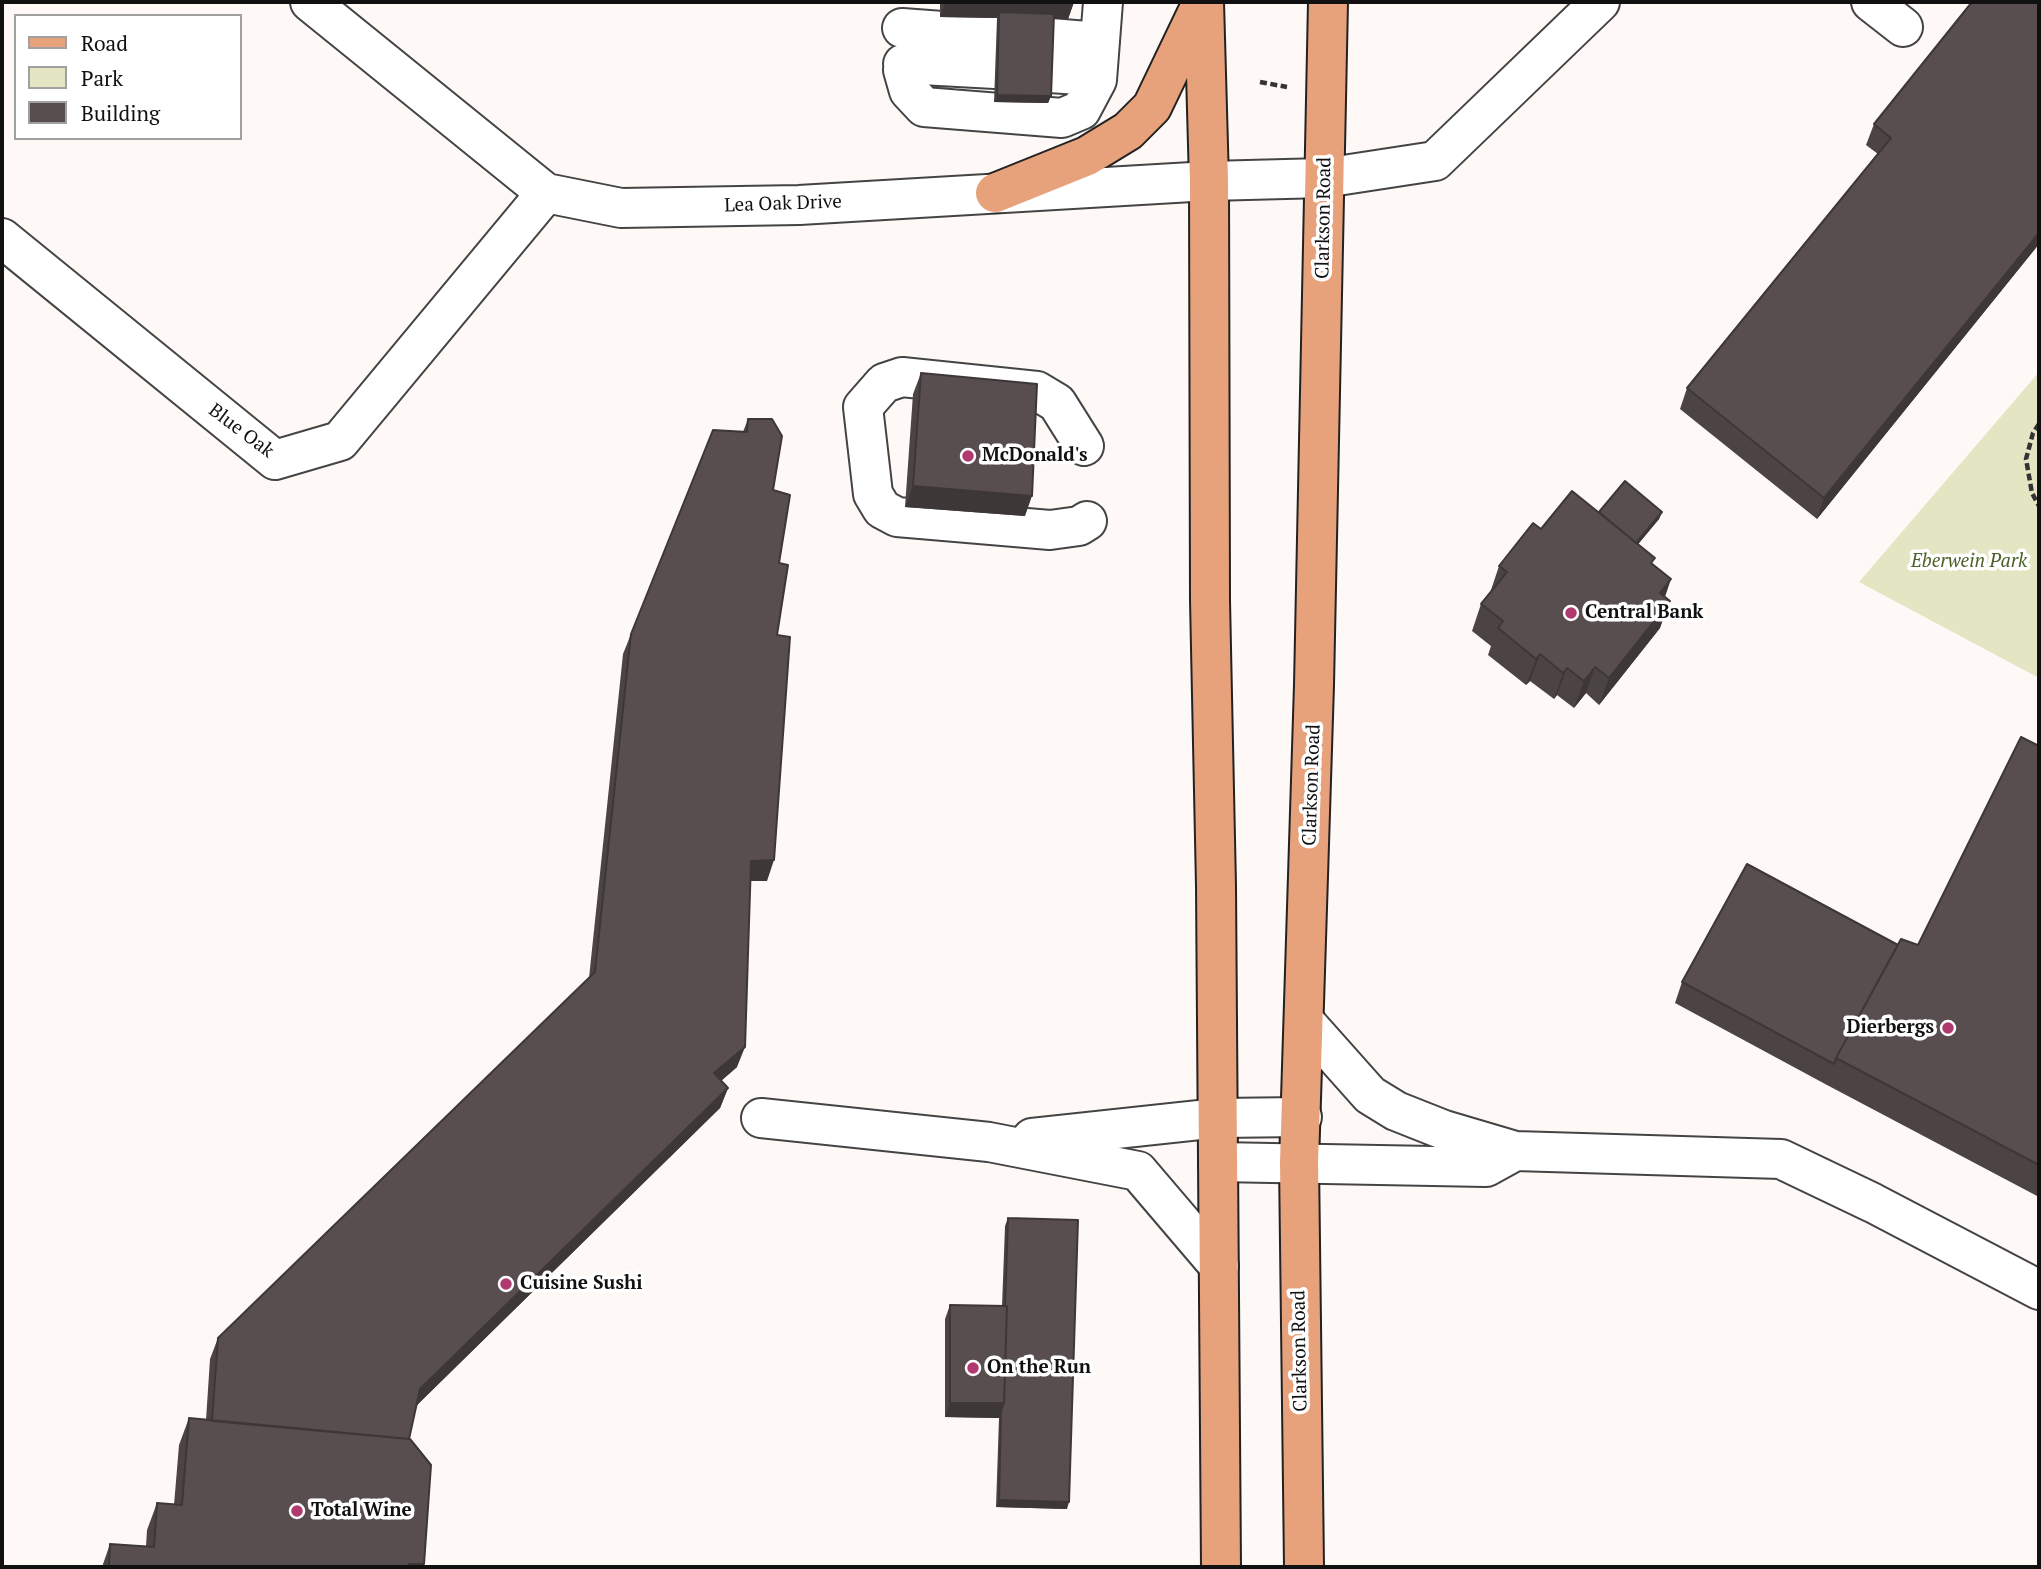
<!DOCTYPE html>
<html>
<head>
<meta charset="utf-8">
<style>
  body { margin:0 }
  #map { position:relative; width:2041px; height:1569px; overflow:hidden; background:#fef9f6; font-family:"PT Serif",serif }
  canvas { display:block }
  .frame { position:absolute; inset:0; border:4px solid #111; pointer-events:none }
  .legend { position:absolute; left:14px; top:14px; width:228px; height:126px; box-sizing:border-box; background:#fff; border:2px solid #a0a0a0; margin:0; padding:9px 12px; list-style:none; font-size:21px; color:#111 }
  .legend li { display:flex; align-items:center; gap:14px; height:35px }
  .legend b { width:35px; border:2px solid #a0a0a0 }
</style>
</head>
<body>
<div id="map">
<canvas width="2041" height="1569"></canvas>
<div class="frame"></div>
<ul class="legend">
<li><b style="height:9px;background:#e7a27c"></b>Road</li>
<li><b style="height:19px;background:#e3e5c3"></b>Park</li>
<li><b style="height:19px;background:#584e4f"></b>Building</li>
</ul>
</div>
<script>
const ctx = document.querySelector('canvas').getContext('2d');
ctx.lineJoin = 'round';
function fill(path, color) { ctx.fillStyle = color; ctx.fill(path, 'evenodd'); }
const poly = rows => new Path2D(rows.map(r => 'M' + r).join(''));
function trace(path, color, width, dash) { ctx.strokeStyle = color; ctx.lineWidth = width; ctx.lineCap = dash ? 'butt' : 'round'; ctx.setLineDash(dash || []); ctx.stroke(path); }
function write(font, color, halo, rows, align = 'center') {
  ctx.font = font + ' "PT Serif",serif'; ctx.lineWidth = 7; ctx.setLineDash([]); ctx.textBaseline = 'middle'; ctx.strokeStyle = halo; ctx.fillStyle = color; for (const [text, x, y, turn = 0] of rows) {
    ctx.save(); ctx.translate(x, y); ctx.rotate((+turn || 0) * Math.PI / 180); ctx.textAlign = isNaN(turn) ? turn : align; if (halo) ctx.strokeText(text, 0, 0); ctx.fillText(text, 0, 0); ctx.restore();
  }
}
fill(poly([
  [2039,372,2039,678,1859,582]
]), '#e3e5c3');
const minor = poly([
  [310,2,546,193,621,208,799,205,1209,181,1324,178,1435,161,1600,2],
  [1871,2,1903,27],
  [902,28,996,35],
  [1050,38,1100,42],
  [903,64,995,69],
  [903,70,909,91,924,107,1062,118,1081,110,1097,80,1103,2],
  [1049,73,1097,76],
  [2,238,275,460,340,441,546,193],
  [1084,446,1057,403,1037,391,902,377,884,383,863,407,873,494,882,509,897,517,1050,530,1079,526,1087,521],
  [1305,1022,1370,1095,1396,1111,1444,1130,1515,1151,1781,1159,1873,1203,2039,1290],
  [761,1118,989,1142,1138,1171,1219,1266],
  [1032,1138,1218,1118,1302,1117],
  [1218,1162,1486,1167,1515,1151]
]);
const major = poly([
  [1204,2,1209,181,1210,600,1216,886,1221,1567],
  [995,193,1087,156,1128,131,1152,107,1200,7],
  [1304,1567,1299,1162,1314,685,1328,2]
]);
trace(minor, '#444', 42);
trace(major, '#222', 42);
trace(poly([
  [1260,82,1287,87],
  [2039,424,2033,433,2026,459,2032,493,2039,506]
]), '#333', 4.5, [7, 3.5]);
trace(minor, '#fff', 38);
trace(major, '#e7a27c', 38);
fill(poly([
  [940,2,1074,2,1068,19,1054,19,1051,96,1048,103,994,102,997,18,940,17],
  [2039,2,2039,244,1817,519,1680,409,1687,388,1878,154,1866,145,1874,124],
  [921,373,1025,516,905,507,913,394],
  [748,419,773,490,779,563,777,635,767,881,751,881,737,1067,721,1081,728,1088,720,1108,416,1406,409,1439,423,1567,102,1567,110,1544,146,1546,147,1530,157,1503,174,1505,179,1445,189,1418,206,1420,210,1359,218,1338,589,978,623,654,631,634,743,432],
  [1599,512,1662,512,1659,519,1638,544,1653,564,1665,597,1660,628,1599,705,1586,693,1574,708,1557,695,1554,699,1530,681,1526,685,1488,655,1491,646,1472,631,1481,604,1490,593,1499,566,1541,529],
  [2039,746,2039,1197,1827,1085,1675,1003,1682,982,1898,945,1918,945],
  [1008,1218,1067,1509,996,1507,999,1418,945,1417,945,1319,950,1305,1002,1306,1005,1226]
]), '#4c4344');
fill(poly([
  [945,2,1074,2,1068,19,999,18,999,12,997,18,940,17],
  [997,95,1051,96,1048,103,994,102],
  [2039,233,2039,244,1817,519,1824,498],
  [913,486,1032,496,1025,516,905,507],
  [1662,512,1659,519,1621,565,1623,558],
  [1671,579,1662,606,1660,593],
  [1670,601,1660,628,1599,705,1609,678],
  [1540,654,1530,681,1526,685,1536,659],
  [1595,667,1586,693,1574,708,1584,681],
  [1567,668,1557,695,1554,699,1563,673],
  [774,860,767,881,744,881,751,861],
  [745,1047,737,1067,707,1093,714,1073],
  [728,1088,720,1108,412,1410,420,1389],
  [950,1403,1004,1403,999,1418,945,1417],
  [999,1500,1069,1502,1067,1509,996,1507],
  [409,1564,424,1564,423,1567,408,1567]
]), '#3e3737');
const building = poly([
  [1972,2,2039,2,2039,233,1824,498,1687,388,1891,138,1874,124,1972,2],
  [999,12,1054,14,1051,96,997,95,999,12],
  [921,373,1037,384,1032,496,913,486,921,373],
  [748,419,772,419,782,436,773,490,790,495,779,563,788,565,777,635,790,637,774,860,751,861,745,1047,714,1073,728,1088,420,1389,409,1439,212,1421,218,1338,595,972,631,634,713,430,747,432,748,419],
  [1625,481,1662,512,1636,543,1599,512,1625,481],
  [1572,491,1655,558,1651,563,1671,579,1660,593,1670,601,1609,678,1595,667,1584,681,1567,668,1563,673,1540,654,1536,659,1498,628,1503,621,1481,604,1507,572,1499,566,1533,523,1541,529,1572,491],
  [2021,737,2039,746,2039,1165,1836,1058,1901,939,1918,945,2021,737],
  [1747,864,1898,945,1836,1058,1834,1064,1682,982,1747,864],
  [1008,1218,1078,1220,1069,1502,999,1500,1001,1411,1004,1403,1007,1306,1005,1306,1008,1218],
  [950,1305,1007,1306,1004,1403,950,1403,950,1305],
  [189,1418,410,1439,431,1465,424,1564,409,1564,409,1567,109,1567,110,1544,154,1547,157,1503,182,1505,189,1418]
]);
fill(building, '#584e4f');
trace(building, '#3e3737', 2);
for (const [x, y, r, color] of [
  [968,456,7,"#b03a70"],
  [1571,613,7,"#b03a70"],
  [1948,1028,7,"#b03a70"],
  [506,1284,7,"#b03a70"],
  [973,1368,7,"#b03a70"],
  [297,1511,7,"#b03a70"]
]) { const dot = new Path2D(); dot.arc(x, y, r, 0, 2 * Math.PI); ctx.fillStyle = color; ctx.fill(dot); trace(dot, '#fff', 2.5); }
write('19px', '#111', '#fff', [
  ["Lea Oak Drive",783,204,-2],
  ["Clarkson Road",1324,218,-89],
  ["Blue Oak",241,431,37],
  ["Clarkson Road",1312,785,-88],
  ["Clarkson Road",1300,1351,-91]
]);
write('bold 19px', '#111', '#fff', [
  ["McDonald's",982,456],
  ["Central Bank",1585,613],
  ["Dierbergs",1934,1028,"right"],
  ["Cuisine Sushi",520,1284],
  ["On the Run",987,1368],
  ["Total Wine",311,1511]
], 'left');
write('italic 19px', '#4c6128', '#fff', [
  ["Eberwein Park",1969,562]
]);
</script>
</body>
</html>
